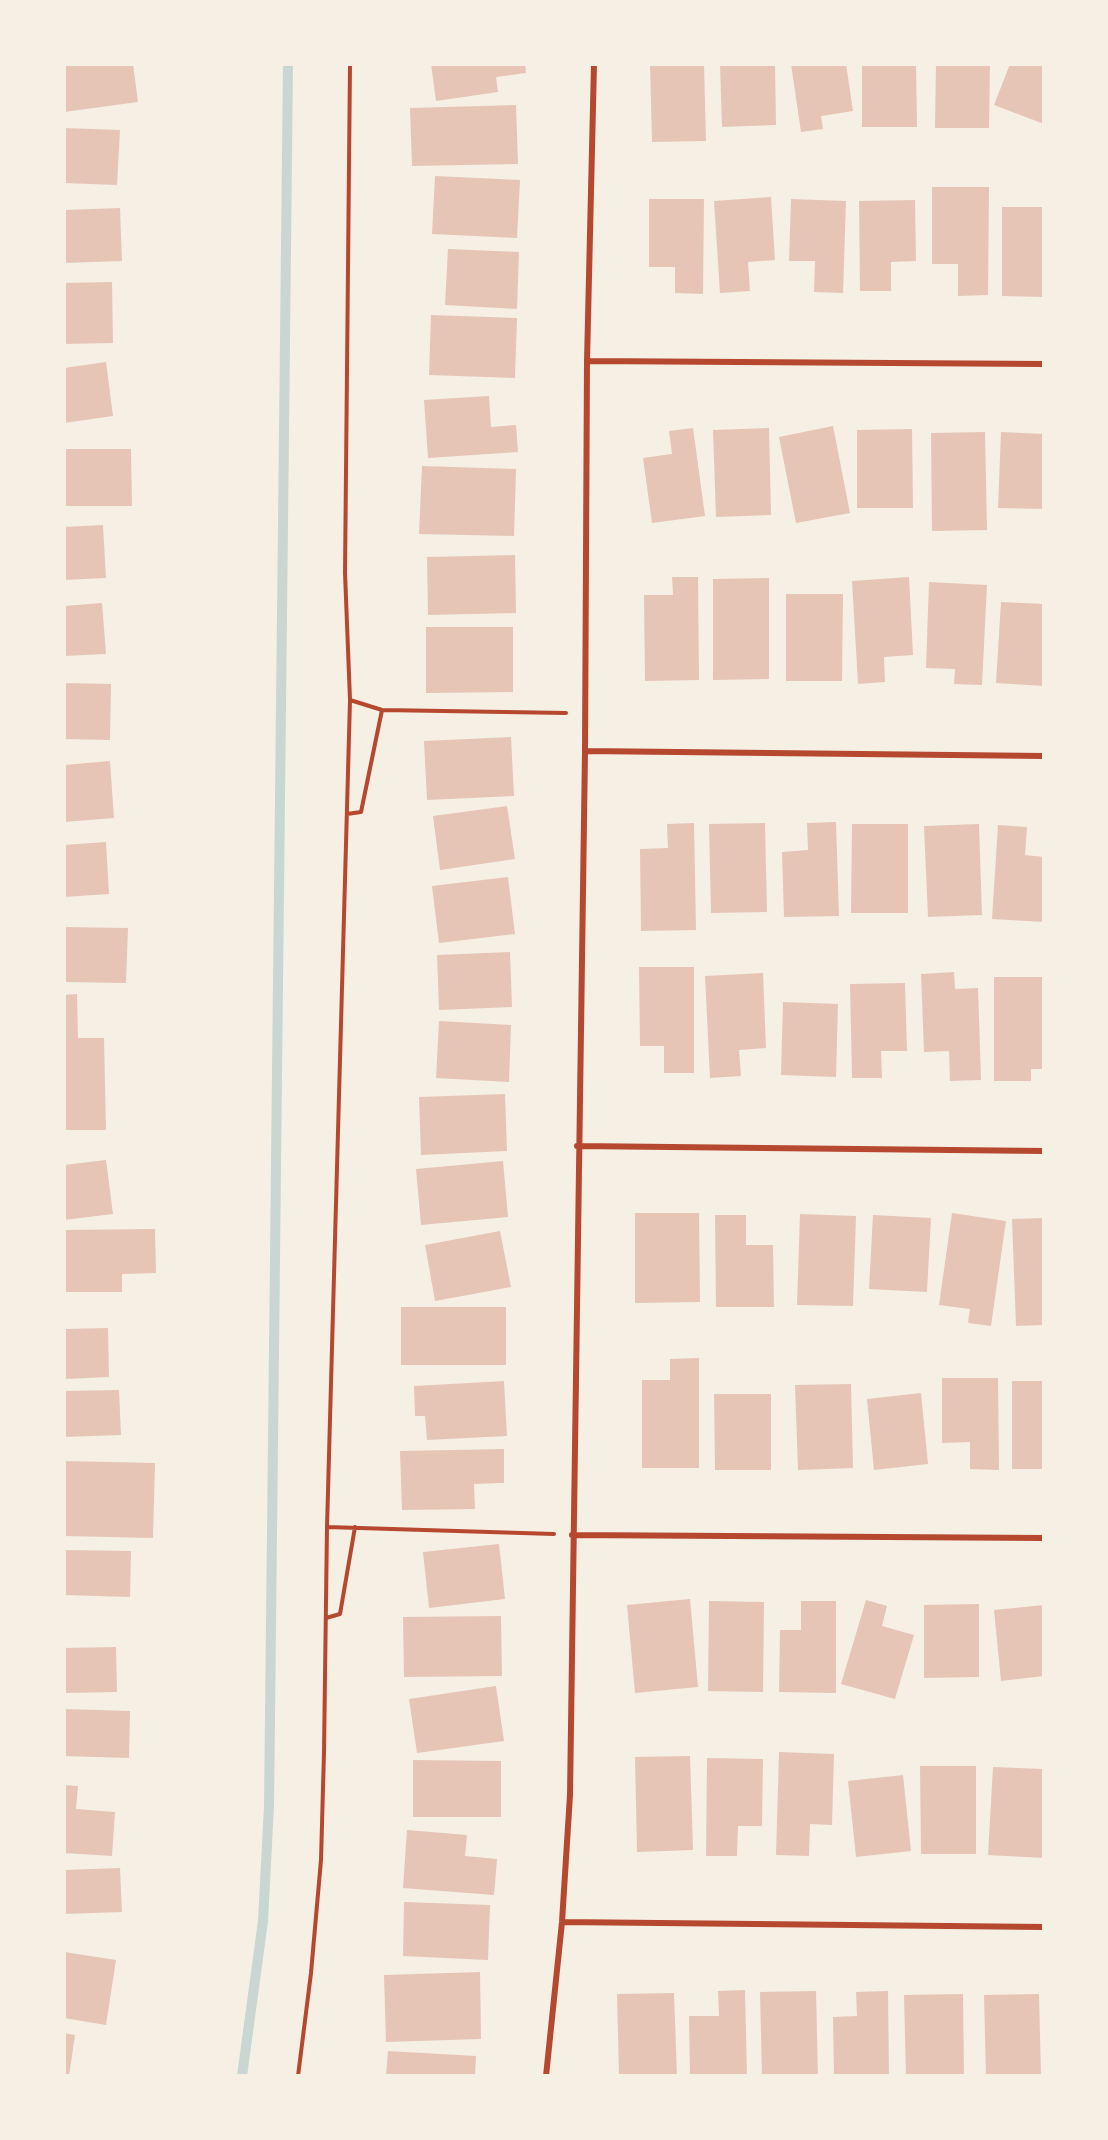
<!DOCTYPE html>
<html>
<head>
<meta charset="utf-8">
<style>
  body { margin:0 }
  #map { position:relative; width:1108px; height:2140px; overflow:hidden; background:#f6efe4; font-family:"Varela Round",sans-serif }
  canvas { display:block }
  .frame { position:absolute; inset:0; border:66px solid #f6efe4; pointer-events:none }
</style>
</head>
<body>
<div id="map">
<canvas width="1108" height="2140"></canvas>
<div class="frame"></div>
</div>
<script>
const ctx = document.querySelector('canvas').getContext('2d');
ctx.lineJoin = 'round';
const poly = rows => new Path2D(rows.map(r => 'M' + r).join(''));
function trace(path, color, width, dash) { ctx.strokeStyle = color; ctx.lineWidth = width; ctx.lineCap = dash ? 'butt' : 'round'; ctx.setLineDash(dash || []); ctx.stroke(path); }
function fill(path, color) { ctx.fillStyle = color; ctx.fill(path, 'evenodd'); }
trace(poly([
  [242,2076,263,1921,269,1806,288,64]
]), '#c9d6d2', 10);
fill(poly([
  [64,64,133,64,138,102,64,112],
  [431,64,525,64,526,73,496,77,498,92,436,101],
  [650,64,704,64,706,141,652,142],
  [720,64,775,64,776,125,722,127],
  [791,64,846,64,853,111,821,116,823,129,801,132],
  [862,64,916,64,917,127,862,127],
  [936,64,990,64,989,128,935,128],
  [1010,64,1044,64,1044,124,994,105],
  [516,105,518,164,412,166,410,108],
  [64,128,120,130,117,185,64,183],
  [435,176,520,180,517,238,432,234],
  [932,187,989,187,988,295,958,296,958,264,932,264],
  [771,197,775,260,748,262,750,291,720,293,714,201],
  [649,199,704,199,703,294,675,293,675,267,649,267],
  [791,199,846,201,843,293,814,292,815,261,789,261],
  [915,200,916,261,891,262,891,291,860,291,859,201],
  [1002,207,1044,207,1044,297,1002,296],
  [120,208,122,261,64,263,64,210],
  [448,249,519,252,517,309,445,305],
  [112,282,113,343,64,344,64,283],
  [431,315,517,318,515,378,429,375],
  [106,362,113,416,64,423,64,368],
  [489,396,491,427,516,425,518,452,428,458,424,400],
  [833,426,850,513,796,523,779,437],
  [693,428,705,516,652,523,643,458,672,454,669,431],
  [769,428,771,515,716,517,713,430],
  [912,429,913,508,857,508,857,430],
  [985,432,987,530,932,531,931,433],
  [1001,432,1044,434,1044,509,998,508],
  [64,449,131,449,132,506,64,506],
  [422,466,516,469,514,536,419,534],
  [103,525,106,578,64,580,64,527],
  [515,555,516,613,428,615,427,557],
  [672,577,698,577,699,680,645,681,644,595,673,595],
  [909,577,913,655,884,657,885,682,858,684,852,581],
  [769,578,769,679,713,680,713,579],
  [929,582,987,585,982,685,954,684,955,669,926,668],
  [786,594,843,594,842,681,786,681],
  [1001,602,1044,604,1044,686,996,683],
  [102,603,106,654,64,656,64,606],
  [426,627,513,627,513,692,426,693],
  [64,683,111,684,110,740,64,739],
  [511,737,514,796,427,800,424,741],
  [110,761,114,818,64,822,64,765],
  [507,806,515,859,440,870,433,816],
  [836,822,839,916,784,917,782,852,808,850,807,823],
  [694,823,696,930,641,931,640,849,668,848,667,824],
  [765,823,767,912,711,913,709,824],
  [852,824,908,824,908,913,851,913],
  [979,824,982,915,928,917,924,826],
  [998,825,1027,827,1025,855,1044,857,1044,922,992,919],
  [106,842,109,894,64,897,64,845],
  [508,877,515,934,439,943,432,886],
  [64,927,128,928,126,983,64,982],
  [510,952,512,1007,439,1010,437,955],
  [639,967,694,967,694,1073,664,1073,664,1046,640,1046],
  [954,972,955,989,978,988,981,1080,950,1081,949,1051,924,1052,921,974],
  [763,973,766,1048,739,1050,741,1076,710,1078,705,976],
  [994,977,1044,977,1044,1069,1031,1069,1031,1081,994,1081],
  [905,983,907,1051,881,1051,882,1078,852,1078,850,984],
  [77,994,78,1038,104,1038,106,1130,64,1130,64,995],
  [783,1002,838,1004,836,1077,781,1075],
  [439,1021,511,1025,509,1082,436,1078],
  [505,1094,507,1151,421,1155,419,1097],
  [106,1160,113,1214,64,1220,64,1165],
  [503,1161,508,1217,421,1225,416,1169],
  [635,1213,699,1213,700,1302,635,1303],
  [952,1213,1006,1221,991,1326,968,1323,970,1309,939,1305],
  [800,1214,856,1216,853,1306,797,1305],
  [715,1215,746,1215,746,1245,773,1245,774,1307,716,1307],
  [873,1215,931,1218,927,1292,869,1289],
  [1044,1218,1044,1325,1016,1326,1012,1219],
  [155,1229,156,1273,122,1274,122,1292,64,1292,64,1230],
  [500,1231,511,1287,435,1301,425,1245],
  [401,1307,506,1307,506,1365,401,1365],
  [108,1328,109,1377,64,1379,64,1329],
  [699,1358,699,1468,642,1468,642,1380,670,1380,670,1359],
  [942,1378,998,1378,999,1470,970,1469,970,1442,942,1443],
  [504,1381,507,1436,427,1440,425,1416,415,1416,414,1386],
  [1012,1381,1044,1381,1044,1469,1012,1469],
  [851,1384,853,1468,798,1470,795,1385],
  [119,1390,121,1435,64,1437,64,1391],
  [921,1393,928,1464,874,1470,867,1399],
  [714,1394,771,1394,771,1470,715,1470],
  [504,1449,504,1483,474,1484,475,1509,402,1510,400,1451],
  [64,1461,155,1463,153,1538,64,1536],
  [499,1544,505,1599,429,1608,423,1552],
  [64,1550,131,1551,130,1597,64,1595],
  [690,1599,698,1687,635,1693,627,1605],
  [866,1600,887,1606,882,1626,914,1635,895,1699,841,1684],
  [709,1601,764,1602,763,1692,708,1691],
  [801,1601,836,1601,836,1693,779,1692,780,1630,801,1630],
  [979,1604,979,1677,924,1678,924,1605],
  [1044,1605,1044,1676,1001,1681,994,1610],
  [501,1616,502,1676,404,1677,403,1617],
  [116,1647,117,1692,64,1693,64,1648],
  [496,1686,504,1741,417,1753,409,1699],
  [64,1709,130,1711,129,1758,64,1756],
  [779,1752,834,1754,832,1825,810,1824,809,1856,776,1855],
  [690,1756,693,1850,637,1852,635,1757],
  [707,1758,763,1759,762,1826,738,1826,737,1856,706,1856],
  [413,1760,501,1761,501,1817,413,1817],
  [920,1766,976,1766,976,1854,921,1854],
  [993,1767,1044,1769,1044,1858,988,1855],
  [903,1775,911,1851,856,1857,848,1781],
  [64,1785,78,1786,76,1809,115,1812,112,1856,64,1853],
  [407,1830,467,1835,465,1856,497,1859,494,1895,403,1888],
  [120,1868,122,1912,64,1914,64,1870],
  [404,1902,490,1905,488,1960,403,1956],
  [64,1952,116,1960,106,2025,64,2018],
  [480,1972,481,2039,386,2042,384,1975],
  [745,1990,747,2076,690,2076,689,2016,719,2016,718,1991],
  [816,1991,818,2076,762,2076,760,1992],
  [888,1991,889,2076,834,2076,833,2017,857,2016,856,1992],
  [674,1993,677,2076,619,2076,617,1994],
  [963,1994,964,2076,906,2076,904,1995],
  [1039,1994,1041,2076,986,2076,984,1995],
  [64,2033,75,2035,69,2076,64,2076],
  [388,2051,476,2056,475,2076,386,2076]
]), '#e6c5b7');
trace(poly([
  [350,700,382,710,566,713],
  [347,814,361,812,382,710],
  [327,1527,554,1534],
  [326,1618,340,1614,355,1527],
  [298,2076,311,1973,321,1860,324,1752,327,1527,350,700,345,573,350,64]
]), '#b5482f', 4);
trace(poly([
  [587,361,1044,364],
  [585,751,1044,756],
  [577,1146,1044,1151],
  [572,1535,1044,1538],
  [562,1922,1044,1927],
  [546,2076,562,1922,570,1795,585,751,587,361,594,64]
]), '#b5482f', 6);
</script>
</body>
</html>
